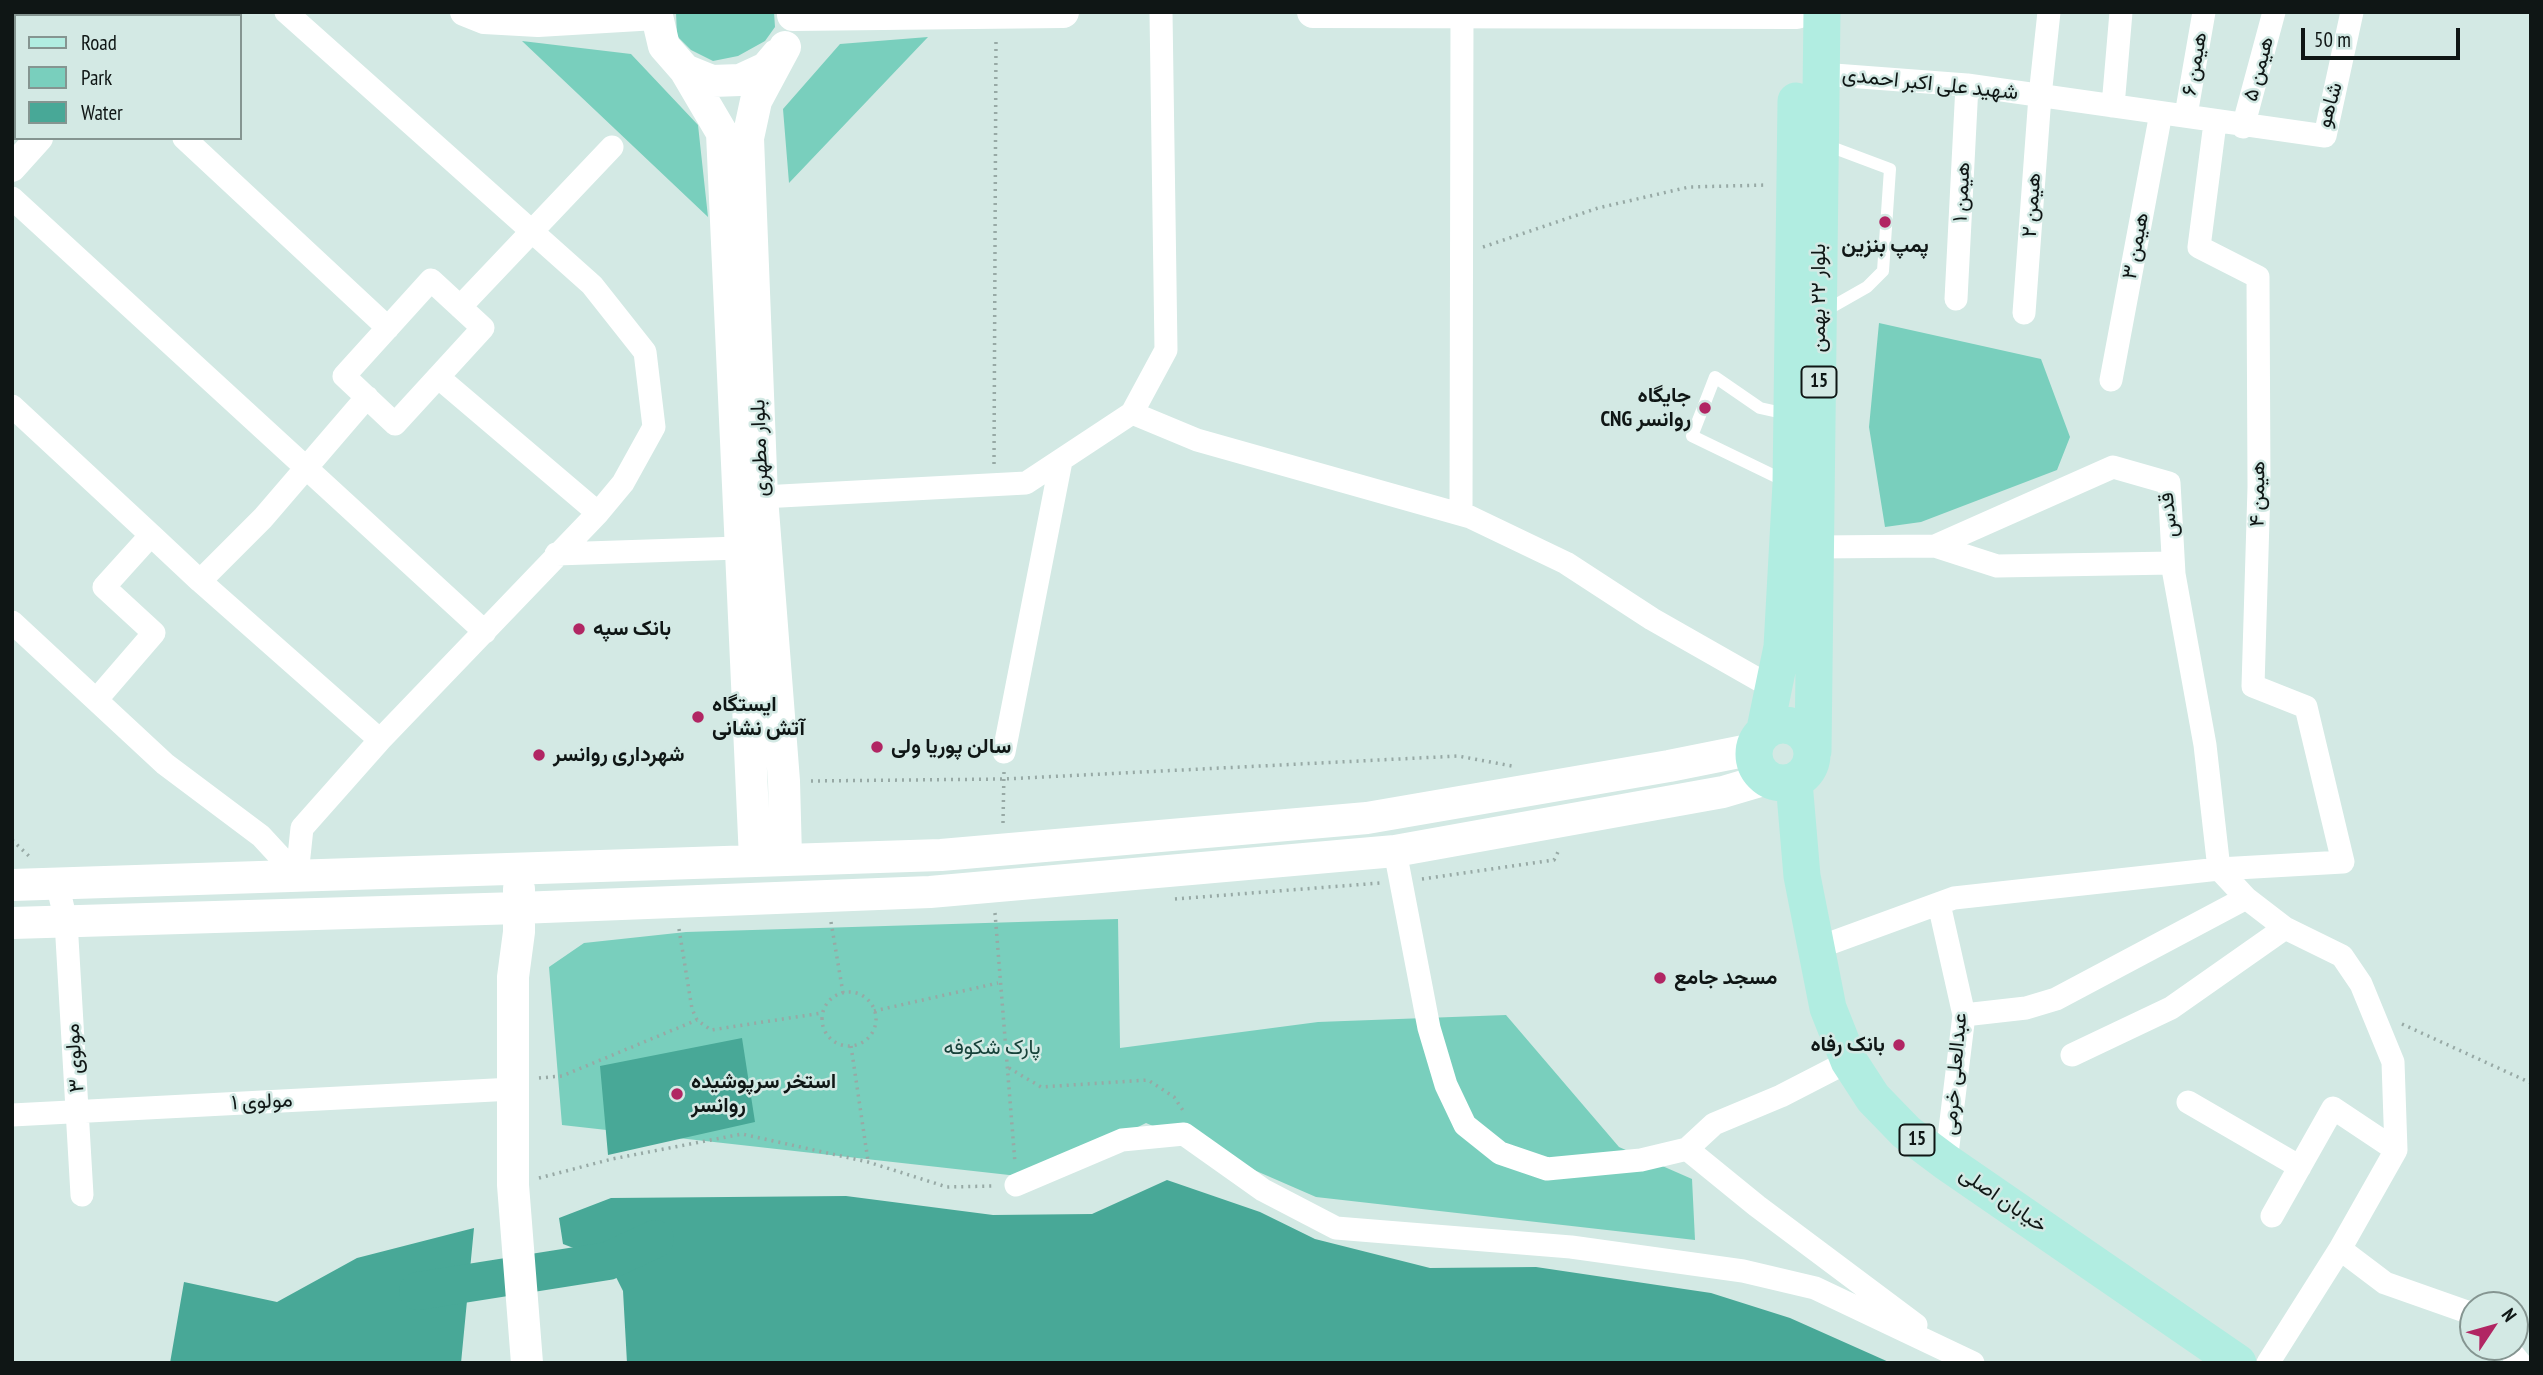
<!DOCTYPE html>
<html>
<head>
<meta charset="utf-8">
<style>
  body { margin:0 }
  #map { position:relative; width:2543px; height:1375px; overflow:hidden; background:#d3e9e4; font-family:"PT Sans Narrow",sans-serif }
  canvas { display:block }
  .frame { position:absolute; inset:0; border:14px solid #0f1615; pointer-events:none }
  .legend { position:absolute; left:14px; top:14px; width:228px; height:126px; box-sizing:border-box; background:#d3e9e4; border:2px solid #859591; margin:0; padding:9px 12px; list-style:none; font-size:21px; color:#0f1615 }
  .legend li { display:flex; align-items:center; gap:14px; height:35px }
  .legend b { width:35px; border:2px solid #859591 }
  .north { position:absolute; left:2459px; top:1291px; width:70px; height:70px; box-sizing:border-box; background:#d3e9e4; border:2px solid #859591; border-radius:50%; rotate:54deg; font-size:19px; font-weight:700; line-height:28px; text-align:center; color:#0f1615 }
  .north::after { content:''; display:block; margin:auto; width:24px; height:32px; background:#b12663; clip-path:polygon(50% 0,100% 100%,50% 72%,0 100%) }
  .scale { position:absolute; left:2301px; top:28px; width:159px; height:32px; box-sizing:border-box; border:4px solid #0f1615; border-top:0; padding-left:9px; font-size:21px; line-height:24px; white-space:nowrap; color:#0f1615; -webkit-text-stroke:5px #d3e9e4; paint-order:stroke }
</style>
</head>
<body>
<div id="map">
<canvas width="2543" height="1375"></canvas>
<div class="frame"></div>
<ul class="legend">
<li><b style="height:9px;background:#b1ede1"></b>Road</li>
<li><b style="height:19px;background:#79cfbd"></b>Park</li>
<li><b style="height:19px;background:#48a897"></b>Water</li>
</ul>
<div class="north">N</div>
<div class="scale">50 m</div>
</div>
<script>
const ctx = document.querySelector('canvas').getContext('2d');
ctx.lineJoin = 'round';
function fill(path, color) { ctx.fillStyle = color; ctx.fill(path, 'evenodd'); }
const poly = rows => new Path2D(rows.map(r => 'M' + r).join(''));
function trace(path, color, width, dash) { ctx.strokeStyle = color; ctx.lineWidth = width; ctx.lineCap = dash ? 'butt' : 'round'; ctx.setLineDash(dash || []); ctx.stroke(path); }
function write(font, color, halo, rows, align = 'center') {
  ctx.font = font + ' "PT Sans Narrow",Vazirmatn,sans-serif'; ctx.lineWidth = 5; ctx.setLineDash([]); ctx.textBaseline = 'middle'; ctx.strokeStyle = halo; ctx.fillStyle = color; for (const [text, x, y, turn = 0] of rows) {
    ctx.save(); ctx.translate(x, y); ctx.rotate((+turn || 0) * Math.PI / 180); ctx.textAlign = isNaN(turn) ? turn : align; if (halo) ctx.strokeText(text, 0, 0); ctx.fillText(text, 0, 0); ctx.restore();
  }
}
fill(poly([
  [676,12,774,12,775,27,765,41,738,56,713,61,691,50,677,36],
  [928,37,789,183,783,109,840,44],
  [522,41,631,54,698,125,708,217],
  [1879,323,2041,359,2070,437,2057,470,1921,522,1885,527,1869,427],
  [1118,919,1120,1048,1318,1022,1506,1015,1619,1147,1692,1179,1695,1240,1316,1197,1146,1123,1036,1178,562,1125,549,967,584,943,686,932]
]), '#79cfbd');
fill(poly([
  [742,1038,755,1122,608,1155,600,1066],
  [1167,1180,1260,1212,1315,1239,1430,1268,1536,1267,1711,1293,1790,1318,1891,1363,627,1363,623,1291,608,1261,563,1244,559,1218,611,1198,846,1196,993,1215,1092,1214],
  [474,1228,461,1363,170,1363,184,1282,277,1302,357,1258]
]), '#48a897');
trace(poly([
  [418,1291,608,1261,655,1239]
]), '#48a897', 38);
trace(poly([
  [1483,247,1598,208,1689,187,1767,185],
  [994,464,996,37],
  [811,781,1004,779,1458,756,1512,766],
  [1003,823,1004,771],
  [12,840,31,858],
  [1422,879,1554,860,1560,848],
  [1175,899,1380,883],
  [995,913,1015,1163],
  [831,922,843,993],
  [679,929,692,1009,697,1020,711,1030,822,1013],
  '822 1019a27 27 0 1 1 54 0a27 27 0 1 1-54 0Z',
  [874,1011,998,983],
  [2402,1024,2531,1083],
  [851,1046,868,1161],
  [1009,1068,1041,1087,1148,1080,1174,1097,1184,1112],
  [539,1078,562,1076,697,1020],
  [539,1178,612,1159,742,1134,868,1162,947,1187,995,1186]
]), '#97a9a5', 3.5, [2, 5]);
trace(poly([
  [1823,312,1867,287,1883,271,1890,169,1826,145],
  [1787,482,1692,436,1715,377,1760,408,1787,414]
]), '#fff', 12);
trace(poly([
  [48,12,52,16],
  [286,12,592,285,645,352,654,427,623,483,598,513,380,740,302,828,297,875],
  [1821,74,1967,85,2325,136,2352,12],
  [2113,106,2121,12],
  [2186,115,2204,12],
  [2243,127,2274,12],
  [184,138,388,328],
  [12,198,485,632],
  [431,280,483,328,395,424,344,376,431,280],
  [1956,299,1967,85],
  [460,307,612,147],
  [2024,313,2040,96,2049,12],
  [438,377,598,513],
  [2111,380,2161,113],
  [12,406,151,535],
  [1132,413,1166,350,1161,12],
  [762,497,1026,483,1132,413,1197,440,1470,517,1566,563,1652,619,1775,689],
  [1461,514,1462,12],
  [1935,546,1997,566,2173,563],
  [1817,547,1935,546,2113,467,2169,483,2174,574,2205,745,2219,869],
  [556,554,739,548],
  [200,581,380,740],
  [12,622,165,764,261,836,297,875],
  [97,699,154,633,104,587,151,535,200,581,263,518,367,397],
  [1004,752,1061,461],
  [1395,851,1429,1028,1446,1085,1465,1125,1500,1153,1547,1169,1641,1160,1687,1149,1757,1206,1916,1325],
  [2219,869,2246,898,2285,928,2342,956,2361,984,2393,1062,2396,1150],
  [57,883,66,921,82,1195],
  [1939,904,1964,1015,1946,1162],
  [1817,948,1954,898,2219,869,2343,862,2306,707,2253,686,2259,487,2258,277,2199,247,2215,123],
  [1964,1015,2026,1008,2056,999,2246,898],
  [2072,1055,2171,1008,2285,928],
  [2188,1102,2300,1167],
  [12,1115,513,1089],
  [1687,1149,1714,1124,1781,1096,1849,1061],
  [1016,1185,1122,1140,1184,1134,1263,1190,1336,1228,1571,1247,1743,1271,1815,1288,1973,1363],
  [2272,1216,2333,1108,2396,1150,2340,1249,2385,1283,2473,1314],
  [2507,1347,2520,1363],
  [2268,1363,2340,1249]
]), '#fff', 23);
trace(poly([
  [464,12,484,20,538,23,656,16],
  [152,16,155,12],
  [12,168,39,138]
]), '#fff', 28);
trace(poly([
  [656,12,664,46,685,70,712,81,740,80,766,68,777,55],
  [1313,12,1797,13],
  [793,15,1063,12],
  [785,47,756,101,748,138,762,497,784,781,786,857],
  [685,70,722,133,755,859],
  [12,885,941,855,1367,818,1669,766,1754,749],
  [519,889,519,932,513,977,513,1185,527,1363],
  [12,923,519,908,930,892,1395,851,1723,792,1767,779]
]), '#fff', 32);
trace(poly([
  '1754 754a29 29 0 1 1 58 0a29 29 0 1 1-58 0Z',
  [1765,729,1782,647,1791,484,1796,101],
  [1813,751,1822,12],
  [1794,782,1802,876,1828,1008,1849,1061,1873,1098,1906,1132,1946,1162,2238,1363]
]), '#b1ede1', 37);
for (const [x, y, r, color] of [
  [1885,222,7,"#b12663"],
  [1705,408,7,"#b12663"],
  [579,629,7,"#b12663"],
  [698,717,7,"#b12663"],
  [877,747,7,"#b12663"],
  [539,755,7,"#b12663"],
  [1660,978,7,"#b12663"],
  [1899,1045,7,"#b12663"],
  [677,1094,7,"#b12663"]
]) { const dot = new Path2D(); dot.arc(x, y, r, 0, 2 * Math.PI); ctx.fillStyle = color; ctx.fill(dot); trace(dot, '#d3e9e4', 2.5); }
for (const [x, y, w] of [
  [1819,382,35],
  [1917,1140,35]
]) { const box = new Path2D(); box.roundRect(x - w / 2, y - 15.5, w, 31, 5); ctx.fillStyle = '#d3e9e4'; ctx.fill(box); trace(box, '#0f1615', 2); }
write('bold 19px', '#0f1615', null, [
  ["15",1819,382],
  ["15",1917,1140]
]);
write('21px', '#0f1615', '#d3e9e4', [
  ["هیمن ۶",2195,64,-80],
  ["هیمن ۵",2259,69,-75],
  ["شهید علی اکبر احمدی",1930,84,6],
  ["شاهو",2330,105,-74],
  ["هیمن ۱",1962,192,-87],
  ["هیمن ۲",2032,205,-86],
  ["هیمن ۳",2136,246,-79],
  ["بلوار ۲۲ بهمن",1819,298,-90],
  ["بلوار مطهری",760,448,-92],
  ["هیمن ۴",2258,494,-89],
  ["قدس",2169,515,-96],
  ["مولوی ۳",75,1058,-94],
  ["عبدالعلی خرمی",1955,1074,-85],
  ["مولوی ۱",262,1102,-3],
  ["خیابان اصلی",2003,1200,34]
]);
write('bold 21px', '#0f1615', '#d3e9e4', [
  ["پمپ بنزین",1885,246,"center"],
  ["جایگاه",1691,396,"right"],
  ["CNG روانسر",1691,420,"right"],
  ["بانک سپه",593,629],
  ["ایستگاه",712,705],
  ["آتش نشانی",712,729],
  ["سالن پوریا ولی",891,747],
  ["شهرداری روانسر",553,755],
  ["مسجد جامع",1674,978],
  ["بانک رفاه",1885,1045,"right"],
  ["استخر سرپوشیده",691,1082],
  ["روانسر",691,1106]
], 'left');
write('21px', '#164139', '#d3e9e4', [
  ["پارک شکوفه",992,1048]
]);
</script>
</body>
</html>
